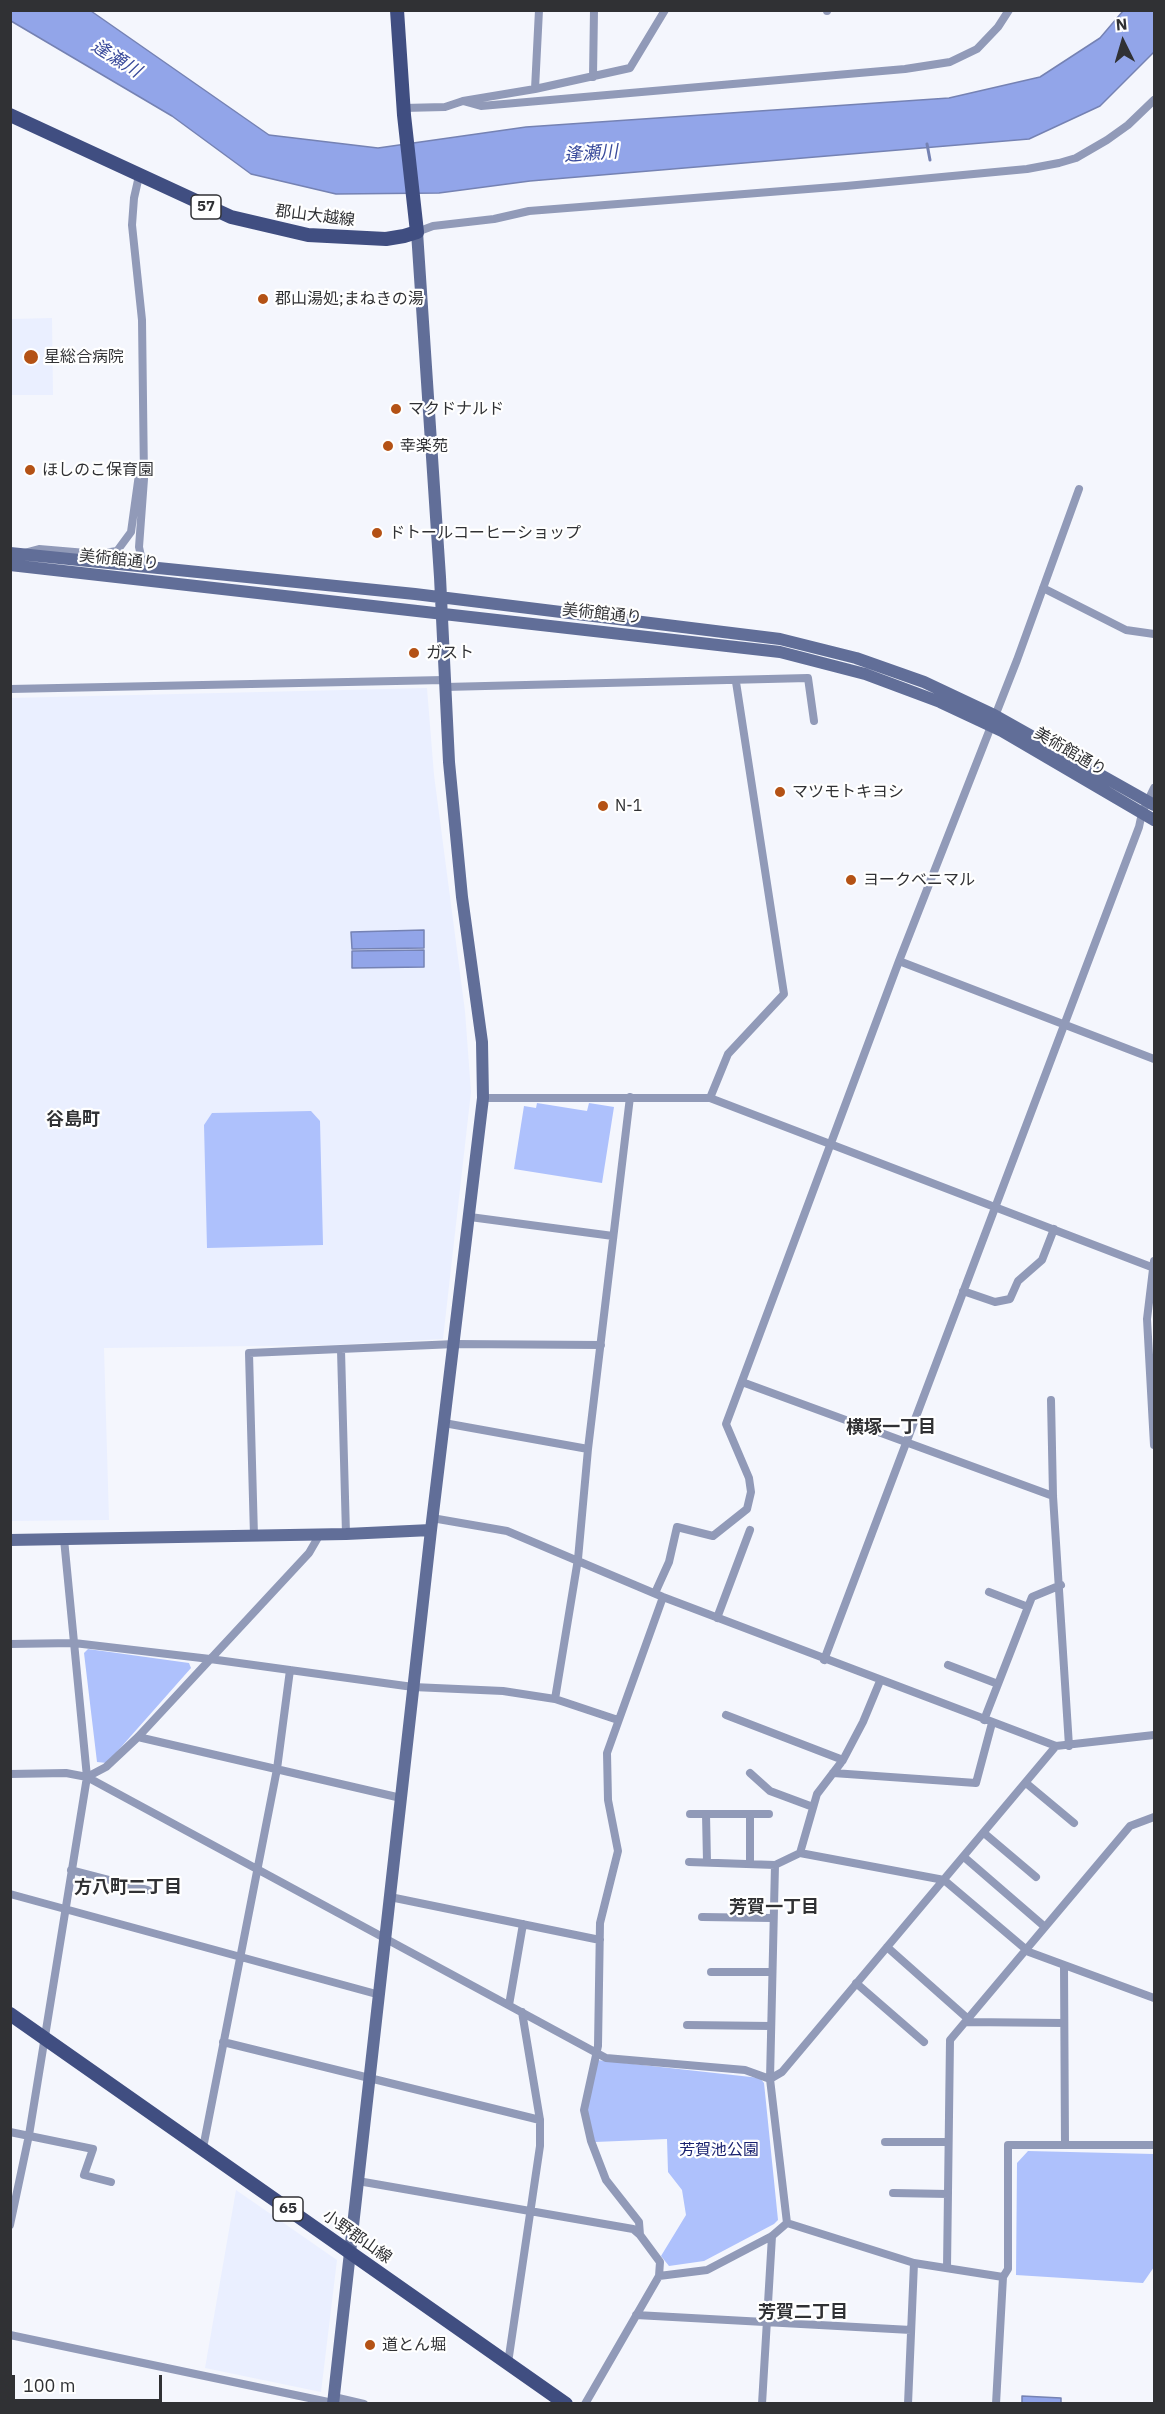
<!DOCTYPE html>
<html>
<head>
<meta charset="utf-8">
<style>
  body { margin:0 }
  #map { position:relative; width:1165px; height:2414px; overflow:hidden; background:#f4f6fd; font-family:"IBM Plex Sans",sans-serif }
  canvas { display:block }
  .frame { position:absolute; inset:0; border:12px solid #303134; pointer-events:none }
  .north { position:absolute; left:1093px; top:12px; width:60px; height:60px; -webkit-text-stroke:4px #fff; paint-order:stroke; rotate:355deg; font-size:16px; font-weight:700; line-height:24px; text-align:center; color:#303134 }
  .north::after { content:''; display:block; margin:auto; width:21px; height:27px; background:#303134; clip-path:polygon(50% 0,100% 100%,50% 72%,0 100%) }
  .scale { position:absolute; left:12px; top:2375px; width:150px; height:27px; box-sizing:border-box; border:3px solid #303134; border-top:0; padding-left:8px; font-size:18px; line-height:21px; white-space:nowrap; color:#303134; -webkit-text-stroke:4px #fff; paint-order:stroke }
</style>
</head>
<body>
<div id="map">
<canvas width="1165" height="2414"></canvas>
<div class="frame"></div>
<div class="north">N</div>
<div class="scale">100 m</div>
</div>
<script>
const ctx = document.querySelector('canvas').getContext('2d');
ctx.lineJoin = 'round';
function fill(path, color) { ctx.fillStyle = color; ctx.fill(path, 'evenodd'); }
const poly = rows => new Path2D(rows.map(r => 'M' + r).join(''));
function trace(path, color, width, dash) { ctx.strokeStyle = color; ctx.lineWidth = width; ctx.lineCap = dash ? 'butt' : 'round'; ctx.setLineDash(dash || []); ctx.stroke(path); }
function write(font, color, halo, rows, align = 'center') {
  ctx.font = font + ' "IBM Plex Sans","Noto Sans JP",sans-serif'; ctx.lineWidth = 4.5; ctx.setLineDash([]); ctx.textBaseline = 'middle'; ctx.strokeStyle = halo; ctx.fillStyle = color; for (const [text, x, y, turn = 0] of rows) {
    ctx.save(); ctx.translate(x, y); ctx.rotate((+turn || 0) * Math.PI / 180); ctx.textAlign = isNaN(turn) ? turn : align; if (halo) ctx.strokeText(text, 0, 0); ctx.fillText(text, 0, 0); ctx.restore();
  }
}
fill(poly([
  [52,318,53,395,11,395,11,319],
  [427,688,434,775,465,1011,471,1092,443,1339,332,1345,104,1348,109,1520,11,1521,10,698],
  [236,2190,337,2260,321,2392,205,2368]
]), '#eaefff');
fill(poly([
  [537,1103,587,1111,589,1103,614,1107,602,1183,514,1169,524,1106,536,1108],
  [311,1111,320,1121,323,1245,207,1248,204,1125,212,1113],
  [88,1649,189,1663,191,1668,107,1763,97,1762,84,1653],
  [597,2060,760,2078,764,2083,778,2220,774,2224,704,2261,669,2266,661,2256,686,2215,682,2190,668,2172,667,2139,595,2142,584,2110],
  [1028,2151,1154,2154,1154,2267,1143,2283,1016,2275,1017,2163]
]), '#aec1fc');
const water = poly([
  [10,11,91,11,269,135,378,148,526,127,949,98,1040,77,1100,38,1123,11,1154,11,1154,52,1100,106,1029,139,530,181,439,193,336,194,251,174,172,116,11,21,10,11],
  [424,930,424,948,352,949,351,932,424,930],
  [424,950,424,967,352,968,352,951,424,950],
  [1022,2396,1061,2398,1061,2403,1022,2403,1022,2396]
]);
fill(water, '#92a5e9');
trace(water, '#7582b3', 1.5);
trace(poly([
  [927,144,930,160]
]), '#7582b3', 3);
trace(poly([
  [827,11,827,10],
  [593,77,594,10],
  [535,89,539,10],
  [463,101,481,106,905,69,950,62,977,49,998,27,1009,10],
  [403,108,445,107,463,101,535,89,630,68,665,10],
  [139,176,134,198,132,225,142,320,144,479,139,547,141,556,152,568],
  [417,232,433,226,494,219,529,211,846,186,1027,169,1059,163,1076,158,1107,140,1128,125,1154,100],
  [24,553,39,549,98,554,117,551,131,532,140,467],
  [1043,588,1126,630,1154,634],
  [445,687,808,678,814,721],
  [10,689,444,680],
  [899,961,1154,1059],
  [483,1098,710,1098,1154,1268],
  [710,1098,728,1054,784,994,736,682],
  [470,1217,613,1236],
  [1154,1261,1147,1319,1154,1445],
  [963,1291,995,1302,1010,1299,1018,1281,1042,1260,1054,1229],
  [341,1350,346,1534],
  [742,1382,1053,1496],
  [1051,1400,1053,1496,1069,1746],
  [444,1423,588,1449],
  [432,1518,507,1531,663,1597,1056,1746,1154,1735],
  [254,1536,249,1353,455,1344,601,1345],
  [655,1593,669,1562,677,1527,713,1536,747,1509,751,1492,749,1478,726,1424,899,961,1017,660,1079,489],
  [1028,1607,1032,1597,1061,1585],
  [717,1618,750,1530],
  [10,1644,74,1643,210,1659,413,1687,503,1691,555,1699,618,1720],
  [824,1660,1139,827,1142,813,1154,788],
  [948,1665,998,1684],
  [555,1699,578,1559,588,1449,630,1097],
  [726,1715,843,1760],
  [984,1720,1028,1607,989,1592],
  [138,1737,401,1798],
  [750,1773,770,1791,813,1807],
  [833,1773,976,1783,992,1723],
  [10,1774,66,1773,87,1777,606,2058,745,2070,770,2079],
  [87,1777,106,1767,138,1737,309,1553,320,1534],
  [1026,1783,1074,1823],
  [690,1814,769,1814],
  [706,1814,707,1862],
  [984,1833,1036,1877],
  [800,1853,817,1794,843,1760,863,1722,880,1681],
  [964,1857,1045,1927],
  [689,1862,775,1865],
  [750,1862,750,1815],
  [71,1870,148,1890],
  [10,1894,380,1995],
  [390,1897,600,1940],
  [702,1917,772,1918],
  [887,1947,967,2018],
  [1064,1965,1065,2145],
  [711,1972,772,1972],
  [856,1983,924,2042],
  [509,2005,523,1924],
  [966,2022,1064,2023],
  [687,2025,771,2026],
  [223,2042,540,2120],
  [770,2079,782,2072,1056,1746],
  [10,2132,93,2149,84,2175,111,2182],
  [885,2142,948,2142],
  [203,2148,277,1769,290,1670],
  [358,2181,633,2229,640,2235],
  [893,2193,948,2194],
  [787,2223,770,2079,775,1865,800,1853,944,1880,1029,1952,1154,1998],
  [787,2223,914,2263,1003,2277],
  [10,2225,29,2135,87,1777,64,1539],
  [947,2268,950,2040,1130,1826,1154,1817],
  [659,2276,660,2262,640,2235,639,2222,606,2180,591,2141,584,2110,598,2046,600,1923,618,1851,608,1800,607,1753,663,1597],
  [636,2315,911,2330],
  [10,2335,333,2403],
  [508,2363,540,2146,540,2120,522,2012],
  [334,2397,364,2404],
  [585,2404,659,2276,707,2270,772,2236,787,2223],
  [762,2404,772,2236],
  [908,2404,914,2263],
  [996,2404,1003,2277,1008,2269,1008,2145,1154,2145]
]), '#919ab8', 8);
trace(poly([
  [10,553,415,594,780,639,856,658,924,682,994,715,1154,805],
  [10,565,780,652,865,674,940,702,1002,731,1154,820],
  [10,1540,346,1534,431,1530],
  [333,2404,431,1530,483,1098,482,1042,462,897,449,762,440,577,417,232]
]), '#616e98', 12);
trace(poly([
  [10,115,231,217,308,235,386,239,404,236,417,232,404,115,397,10],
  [10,2014,566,2404]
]), '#404e81', 14);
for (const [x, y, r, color] of [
  [263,299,6,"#b45215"],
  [31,357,8,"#b45215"],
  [396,409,6,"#b45215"],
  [388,446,6,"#b45215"],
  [30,470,6,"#b45215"],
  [377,533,6,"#b45215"],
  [414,653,6,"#b45215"],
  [780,792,6,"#b45215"],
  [603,806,6,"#b45215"],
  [851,880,6,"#b45215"],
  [370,2345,6,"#b45215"]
]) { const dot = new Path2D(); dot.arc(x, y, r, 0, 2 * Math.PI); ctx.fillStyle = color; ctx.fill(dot); trace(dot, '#fff', 2); }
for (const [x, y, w] of [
  [206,207,30],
  [288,2209,30]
]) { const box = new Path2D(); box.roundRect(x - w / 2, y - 12, w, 24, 4.5); ctx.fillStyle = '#fff'; ctx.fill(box); trace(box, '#303134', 1.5); }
write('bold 15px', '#303134', null, [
  ["57",206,207],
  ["65",288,2209]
]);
write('16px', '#303134', '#fff', [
  ["郡山大越線",315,216,7],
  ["美術館通り",119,560,6],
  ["美術館通り",602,614,6],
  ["美術館通り",1070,752,30],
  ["小野郡山線",357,2237,35]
]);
write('16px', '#303134', '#fff', [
  ["郡山湯処;まねきの湯",275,299],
  ["星総合病院",44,357],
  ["マクドナルド",408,409],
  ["幸楽苑",400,446],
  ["ほしのこ保育園",42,470],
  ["ドトールコーヒーショップ",389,533],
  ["ガスト",426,653],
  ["マツモトキヨシ",792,792],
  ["N-1",615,806],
  ["ヨークベニマル",863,880],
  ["道とん堀",382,2345]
], 'left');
write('16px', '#1b2370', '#fff', [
  ["芳賀池公園",719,2150]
]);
write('italic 18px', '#3b4c9c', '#fff', [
  ["逢瀬川",116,59,32],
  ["逢瀬川",591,154,-4]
]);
write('bold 18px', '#303134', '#fff', [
  ["谷島町",73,1120],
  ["横塚一丁目",891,1428],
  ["方八町二丁目",128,1888],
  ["芳賀一丁目",774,1908],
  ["芳賀二丁目",803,2313]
]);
</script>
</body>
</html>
